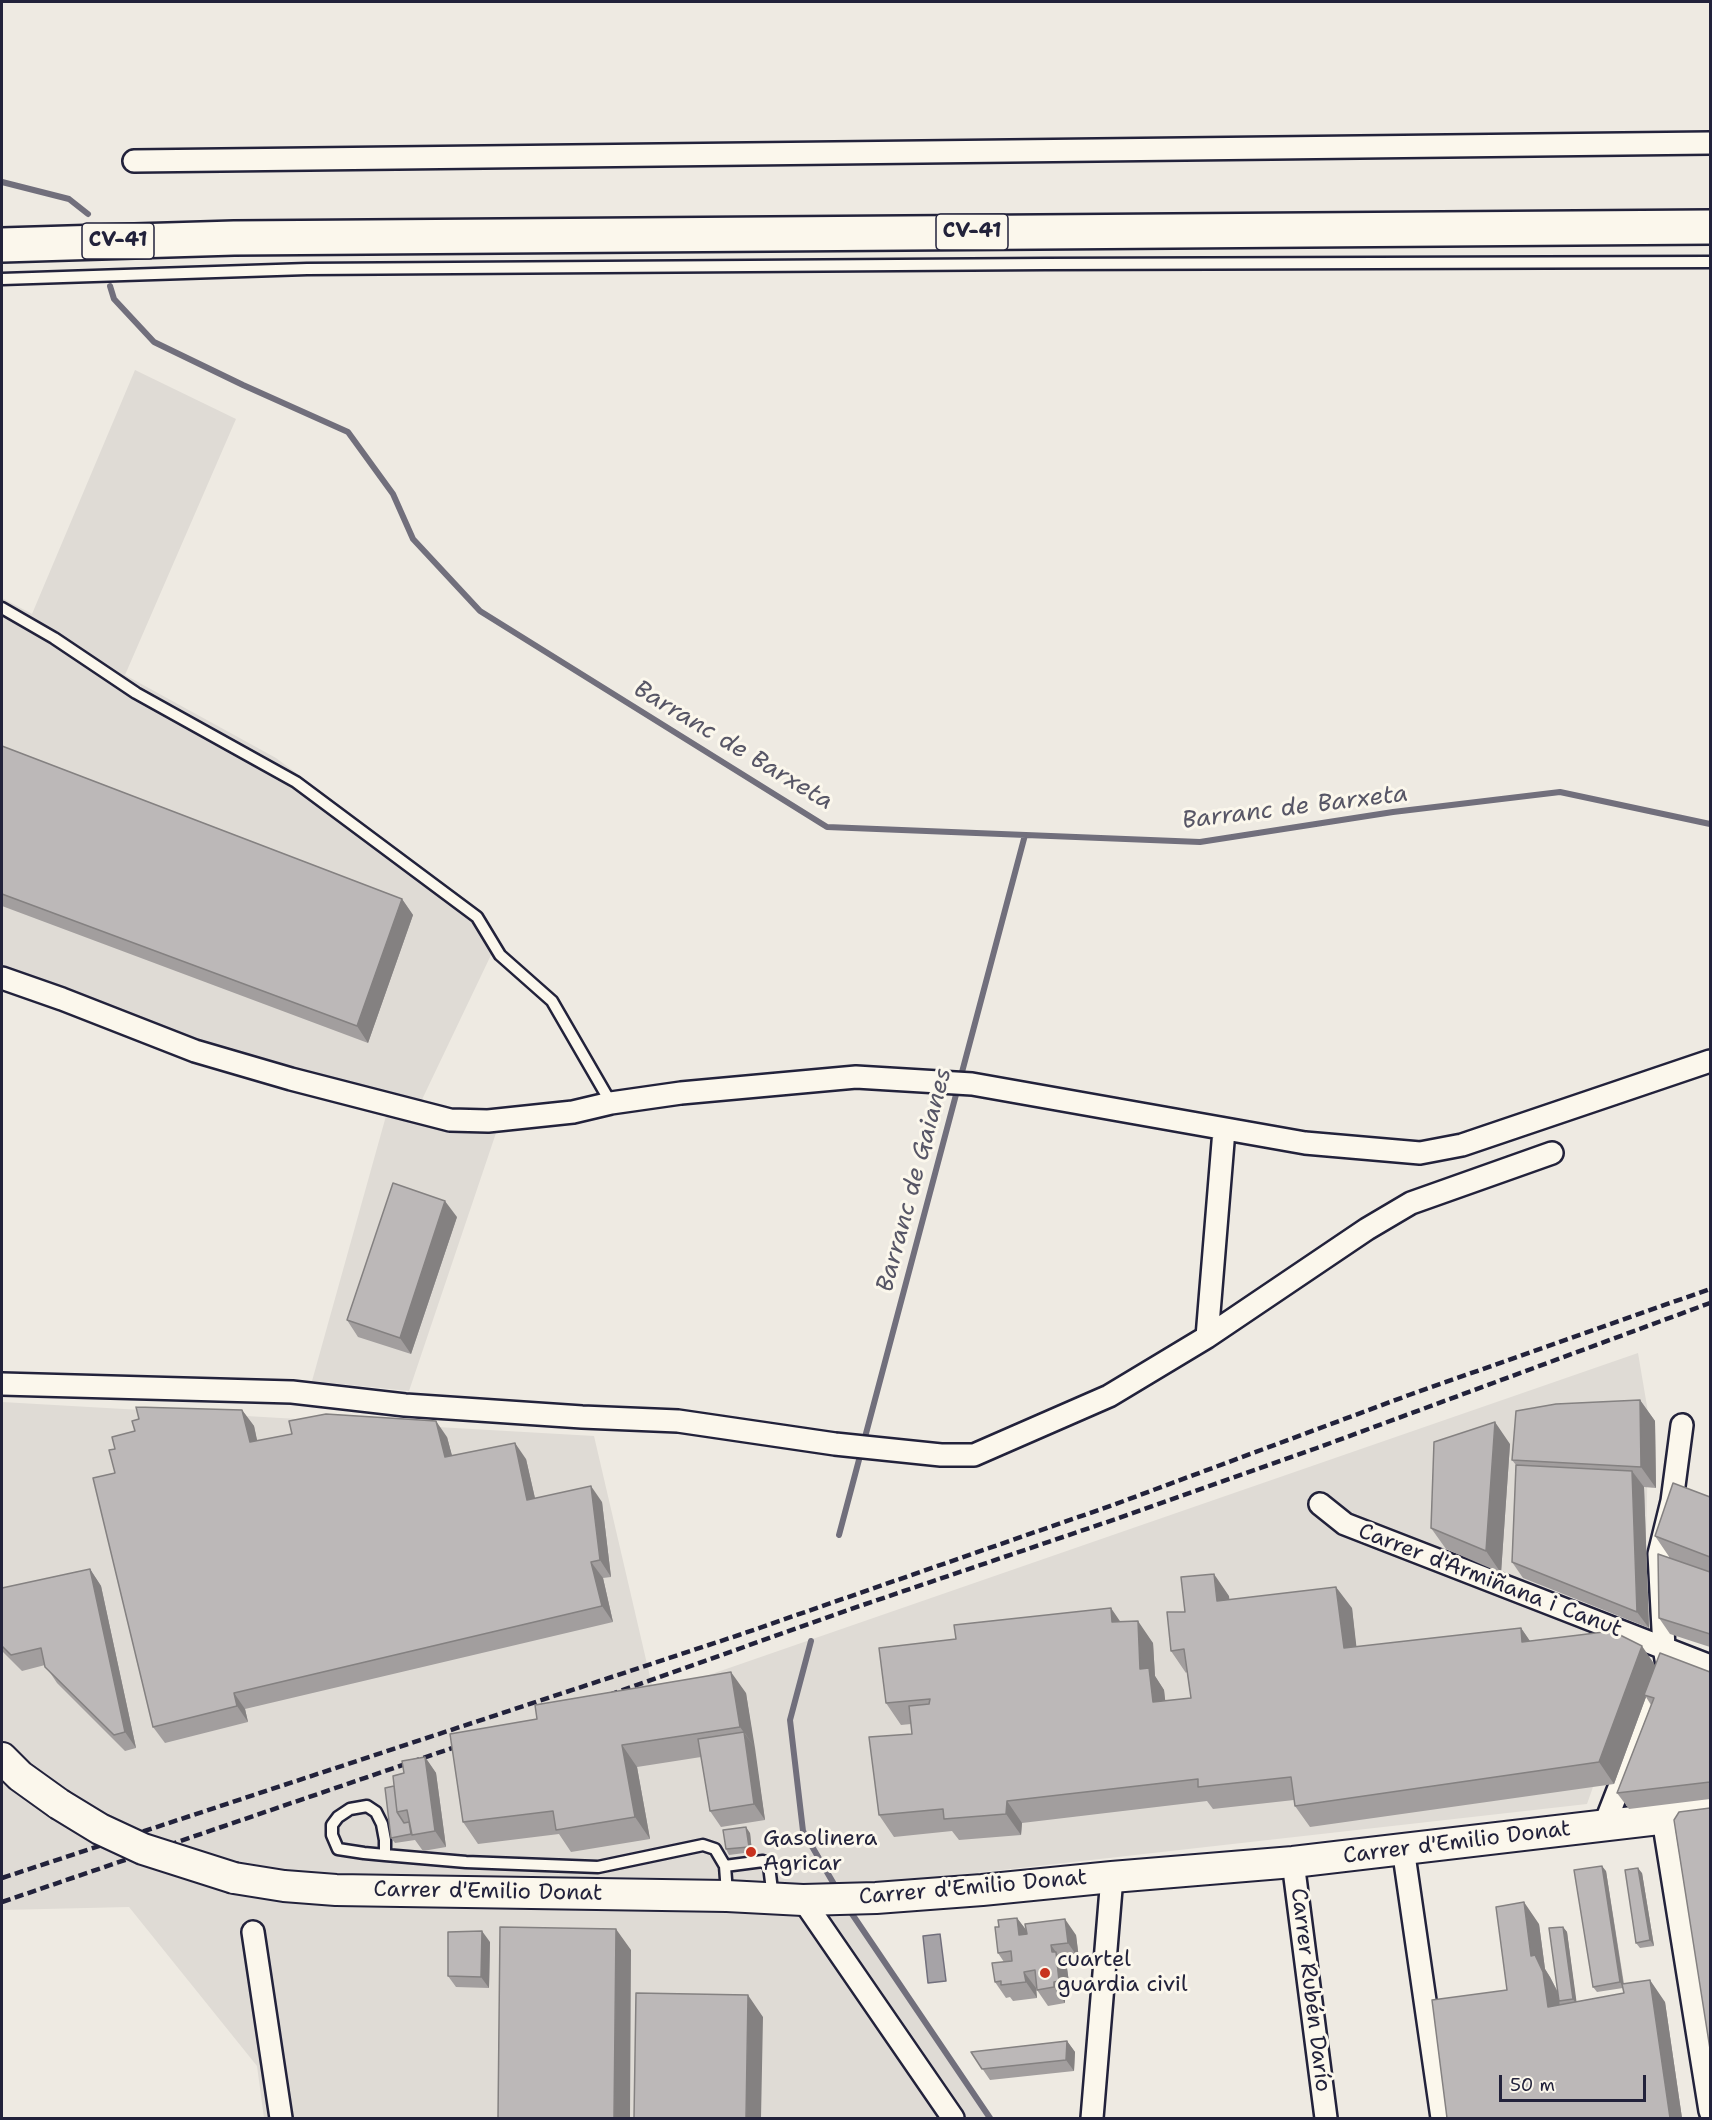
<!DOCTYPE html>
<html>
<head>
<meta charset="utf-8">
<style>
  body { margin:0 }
  #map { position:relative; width:1712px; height:2120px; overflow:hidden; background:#eeeae2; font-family:"Shantell Sans",sans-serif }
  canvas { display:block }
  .frame { position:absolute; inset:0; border:3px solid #22223b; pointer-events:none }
  .scale { position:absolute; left:1499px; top:2075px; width:147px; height:27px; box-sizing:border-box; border:3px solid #22223b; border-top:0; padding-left:8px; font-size:18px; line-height:21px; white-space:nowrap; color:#22223b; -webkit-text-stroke:4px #fbf7ec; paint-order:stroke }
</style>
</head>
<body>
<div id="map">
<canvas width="1712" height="2120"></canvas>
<div class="frame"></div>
<div class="scale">50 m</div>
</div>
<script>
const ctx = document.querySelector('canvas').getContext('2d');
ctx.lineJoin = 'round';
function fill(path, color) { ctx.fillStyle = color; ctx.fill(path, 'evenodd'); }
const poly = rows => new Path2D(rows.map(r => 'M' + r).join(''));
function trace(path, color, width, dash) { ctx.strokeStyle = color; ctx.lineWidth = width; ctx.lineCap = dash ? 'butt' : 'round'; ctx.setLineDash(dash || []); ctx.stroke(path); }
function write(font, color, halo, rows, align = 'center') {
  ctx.font = font + ' "Shantell Sans",sans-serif'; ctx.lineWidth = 6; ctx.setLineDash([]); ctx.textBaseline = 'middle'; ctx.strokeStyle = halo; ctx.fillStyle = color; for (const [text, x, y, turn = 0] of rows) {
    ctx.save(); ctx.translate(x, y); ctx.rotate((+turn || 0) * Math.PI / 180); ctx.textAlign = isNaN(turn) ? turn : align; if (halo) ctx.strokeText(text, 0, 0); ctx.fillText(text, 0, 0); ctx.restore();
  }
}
fill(poly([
  [135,370,236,419,125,675,276,758,481,911,491,955,417,1110,497,1130,409,1391,312,1381,386,1116,192,1061,44,1005,2,991,2,598,32,614],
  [1638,1353,1649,1418,1646,1535,1649,1628,1587,1804,834,1889,987,2118,264,2118,257,2066,129,1907,2,1910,2,1402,594,1436,654,1694]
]), '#dfdbd5');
const water = poly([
  [940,1934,946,1981,928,1983,923,1936,940,1934]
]);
fill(water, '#a6a3a7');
trace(water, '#716f7c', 1.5);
trace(poly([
  [2,182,69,199,88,214],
  [110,286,114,299,154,342,243,385,348,432,393,494,413,539,480,611,827,827,1200,842,1393,812,1560,792,1710,824],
  [839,1535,1025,835],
  [811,1641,790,1720,803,1831,838,1891],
  [848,1908,990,2118]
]), '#716f7c', 6);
const lane = poly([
  [2,279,307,269,1045,264,1710,262],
  [2,608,54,638,136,693,296,782,477,917,500,955,552,1001,611,1103],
  [385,1855,385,1840,382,1824,376,1812,367,1806,350,1809,338,1817,332,1825,332,1835,338,1849,364,1853,385,1855,466,1862,598,1867,703,1845,715,1849,725,1866,727,1893],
  [725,1866,763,1861,769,1866,773,1898]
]);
const street = poly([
  [134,161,1710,143],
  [2,978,62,999,195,1051,291,1079,450,1120,488,1121,573,1112,611,1103,681,1093,856,1077,972,1084,1305,1143,1420,1153,1462,1145,1710,1061],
  [1207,1337,1224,1130],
  [2,1384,292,1392,405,1405,582,1417,678,1421,835,1444,941,1455,974,1455,1109,1396,1207,1337,1367,1229,1411,1203,1552,1153],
  [1320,1504,1345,1524,1710,1666],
  [1663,1819,1710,2111],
  [1604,1826,1667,1665,1664,1648,1659,1554,1672,1501,1682,1425],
  [1403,1848,1442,2118],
  [1293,1862,1326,2118],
  [803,1900,953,2118],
  [253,1932,281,2118],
  [1092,2118,1112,1877]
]);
const secondary = poly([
  [2,1758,20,1776,59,1804],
  [234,1878,284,1886,336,1890,727,1896,803,1900,876,1898,982,1890,1112,1877,1293,1862,1710,1813]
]);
const primary = poly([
  [2,245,234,238,1710,227]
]);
trace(lane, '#22223b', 15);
trace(street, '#22223b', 26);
trace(secondary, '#22223b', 34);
trace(primary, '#22223b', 38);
trace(lane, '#fbf7ec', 10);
trace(street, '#fbf7ec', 21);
trace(secondary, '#fbf7ec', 30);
trace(primary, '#fbf7ec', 33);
trace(poly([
  [609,1695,848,1610,1116,1519,1317,1448,1710,1303],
  [2,1878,739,1635,1113,1505,1409,1395,1710,1289],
  [2,1902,467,1743]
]), '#22223b', 4.5, [9, 4.5]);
const secondaryBridge = poly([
  [59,1804,100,1829,143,1849,234,1878]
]);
trace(secondaryBridge, '#22223b', 34, []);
trace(secondaryBridge, '#fbf7ec', 30);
fill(poly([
  [2,746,402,899,413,915,368,1043,2,906],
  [457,1217,411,1354,358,1337,347,1320],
  [1640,1400,1655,1421,1656,1488,1644,1487,1649,1628,1523,1578,1512,1562,1516,1465,1512,1460],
  [242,1410,254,1426,257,1441,447,1437,452,1456,526,1459,535,1498,602,1502,611,1577,603,1578,613,1622,245,1709,248,1722,165,1743,153,1727,115,1473,115,1449],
  [1510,1444,1501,1573,1446,1549,1431,1528],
  [1710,1497,1710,1647,1670,1634,1659,1618,1670,1558,1655,1536],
  [90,1569,101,1586,136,1748,125,1751,57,1683,45,1665,22,1671,2,1651,2,1588],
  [1229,1596,1229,1599,1352,1608,1356,1647,1521,1628,1530,1641,1655,1666,1710,1672,1710,1799,1629,1809,1617,1793,1651,1705,1646,1697,1614,1784,1310,1827,1295,1806,1294,1800,1213,1809,1207,1801,1022,1823,1021,1835,959,1840,952,1831,894,1837,879,1815,912,1734,911,1724,901,1725,886,1703,1121,1622,1153,1643,1155,1676,1164,1690,1165,1701,1191,1698,1187,1672,1186,1673,1171,1651,1185,1612],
  [746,1693,765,1820,721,1827,710,1811,701,1757,637,1767,650,1839,571,1852,559,1834,478,1844,463,1822,450,1734],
  [425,1757,436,1773,446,1847,423,1851,415,1840,395,1843,391,1838,394,1786,404,1773],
  [750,1833,752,1852,729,1855,726,1849],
  [1606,1871,1624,1984,1665,2002,1682,2118,1447,2118,1507,1990,1539,1924,1545,1969,1550,1977,1558,1992,1563,1927,1567,1932,1576,2002,1624,1993,1623,1988,1597,1992,1593,1987],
  [1642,1873,1654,1946,1640,1948,1636,1943],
  [1017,1918,1027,1931,1076,1935,1079,1959,1063,1962,1067,1968,1071,1997,1065,1998,1065,2003,1048,2006,1037,1990,1037,1988,1036,1988,1037,1998,1013,2001,1010,1997,1006,1998,995,1982,1004,1962,998,1953,999,1927],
  [490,1942,489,1988,456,1987,448,1976],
  [1067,2041,1075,2052,1074,2071,990,2080,971,2052]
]), '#a29e9e');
fill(poly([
  [402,899,413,915,368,1043,357,1026],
  [445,1201,457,1217,411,1354,400,1338],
  [1640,1400,1655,1421,1656,1488,1641,1467],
  [242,1410,254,1426,261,1458,250,1442],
  [436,1421,447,1437,457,1474,445,1457],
  [1495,1422,1510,1444,1501,1573,1486,1551],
  [515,1443,526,1459,539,1516,527,1500],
  [1632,1471,1644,1487,1649,1628,1637,1612],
  [591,1486,602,1502,611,1577,600,1560],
  [591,1562,603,1578,613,1622,602,1606],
  [90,1569,101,1586,136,1748,125,1732],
  [1214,1574,1229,1596,1232,1622,1217,1601],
  [1336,1587,1352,1608,1359,1669,1344,1648],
  [1111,1608,1126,1630,1112,1622],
  [1138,1621,1153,1643,1155,1676,1164,1690,1168,1724,1153,1702,1140,1669],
  [1521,1628,1536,1650,1522,1642],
  [1642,1646,1657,1668,1644,1695,1646,1697,1614,1784,1599,1762],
  [731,1672,746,1693,755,1748,740,1727],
  [234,1693,245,1709,248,1722,237,1706],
  [744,1732,755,1748,765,1820,754,1804],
  [622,1745,637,1767,650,1839,635,1817],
  [425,1757,436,1773,446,1847,435,1831],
  [1007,1801,1022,1823,1021,1835,1006,1814],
  [746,1827,750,1833,752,1852,749,1847],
  [1602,1866,1606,1871,1624,1988,1620,1982],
  [1638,1868,1642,1873,1654,1946,1650,1940],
  [1524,1902,1539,1924,1545,1969,1550,1977,1558,1993,1563,2028,1548,2007,1531,1956],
  [1017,1918,1029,1934,1019,1935],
  [1065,1919,1076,1935,1079,1959,1068,1943],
  [1563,1927,1567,1932,1577,2005,1573,1999],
  [616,1929,631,1950,630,2118,614,2118],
  [482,1931,490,1942,489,1988,481,1977],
  [1051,1945,1067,1968,1071,1997,1059,1981],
  [1024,1972,1036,1988,1037,1998,1026,1982],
  [1650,1980,1665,2002,1682,2118,1670,2118],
  [1054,1982,1065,1998,1065,2003,1054,1987],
  [748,1995,763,2017,761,2118,746,2118],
  [1067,2041,1075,2052,1074,2071,1066,2060]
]), '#848181');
const building = poly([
  [2,746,402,899,357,1026,2,894,2,746],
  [393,1183,445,1201,400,1338,347,1320,393,1183],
  [1640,1400,1641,1467,1512,1460,1516,1411,1556,1404,1640,1400],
  [136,1407,242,1410,250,1442,292,1434,289,1421,326,1414,436,1421,445,1457,515,1443,527,1500,591,1486,600,1560,591,1562,602,1606,234,1693,237,1706,153,1727,93,1478,115,1473,109,1450,115,1449,112,1437,135,1431,132,1421,139,1419,136,1407],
  [1495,1422,1486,1551,1431,1528,1434,1442,1495,1422],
  [1516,1465,1632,1471,1637,1612,1512,1562,1516,1465],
  [1673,1483,1710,1497,1710,1557,1655,1536,1673,1483],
  [1658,1554,1710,1572,1710,1634,1659,1618,1658,1554],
  [90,1569,125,1732,114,1735,45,1667,41,1648,11,1655,2,1646,2,1588,90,1569],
  [1214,1574,1217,1601,1336,1587,1344,1648,1521,1628,1522,1642,1612,1631,1642,1646,1599,1762,1295,1806,1291,1777,1198,1787,1198,1779,1007,1801,1006,1814,944,1819,943,1809,879,1815,869,1737,912,1734,909,1706,929,1704,930,1699,886,1703,879,1648,956,1639,954,1625,1111,1608,1112,1622,1138,1621,1140,1669,1149,1668,1153,1702,1191,1698,1184,1649,1171,1651,1167,1612,1185,1612,1181,1577,1214,1574],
  [1660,1653,1710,1672,1710,1782,1617,1793,1654,1698,1644,1695,1660,1653],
  [731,1672,740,1727,622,1745,635,1817,556,1830,553,1811,463,1822,450,1734,537,1719,535,1705,731,1672],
  [744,1732,754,1804,710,1811,698,1739,744,1732],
  [425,1757,435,1831,412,1835,407,1810,397,1812,393,1776,404,1773,402,1761,425,1757],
  [394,1786,397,1812,404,1823,409,1822,411,1834,391,1838,385,1788,394,1786],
  [1710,1808,1710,2049,1674,1820,1679,1812,1710,1808],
  [746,1827,749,1847,726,1849,723,1830,746,1827],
  [1602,1866,1620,1982,1593,1987,1574,1870,1602,1866],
  [1638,1868,1650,1940,1636,1943,1625,1870,1638,1868],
  [1524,1902,1531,1956,1535,1955,1543,1972,1548,2007,1624,1993,1622,1984,1650,1980,1670,2118,1447,2118,1432,2000,1507,1990,1496,1907,1524,1902],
  [1017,1918,1019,1935,1027,1934,1025,1924,1065,1919,1068,1943,1051,1945,1052,1952,1056,1952,1059,1981,1054,1982,1054,1987,1037,1990,1035,1970,1024,1972,1026,1982,1001,1985,1001,1981,995,1982,992,1963,1012,1961,1011,1951,998,1953,995,1927,999,1927,998,1920,1017,1918],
  [500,1927,616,1929,614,2118,498,2118,500,1927],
  [1563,1927,1573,1999,1559,2001,1549,1928,1563,1927],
  [482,1931,481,1977,448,1976,448,1932,482,1931],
  [636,1993,748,1995,746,2118,634,2118,636,1993],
  [1067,2041,1066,2060,982,2069,971,2052,1067,2041]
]);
fill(building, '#bcb8b8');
trace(building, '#848181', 1.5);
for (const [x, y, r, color] of [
  [751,1852,6,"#c8321e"],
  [1045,1973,6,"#c8321e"]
]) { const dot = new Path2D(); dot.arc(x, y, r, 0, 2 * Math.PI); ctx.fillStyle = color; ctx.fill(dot); trace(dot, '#fbf7ec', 2); }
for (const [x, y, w] of [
  [972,232,72],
  [118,241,72]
]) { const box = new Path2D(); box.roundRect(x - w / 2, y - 18, w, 36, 4.5); ctx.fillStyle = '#fbf7ec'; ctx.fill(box); trace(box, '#22223b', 1.5); }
write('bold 21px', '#22223b', null, [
  ["CV-41",972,232],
  ["CV-41",118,241]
]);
write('22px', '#22223b', '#fbf7ec', [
  ["Carrer d'Armiñana i Canut",1490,1581,21],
  ["Carrer d'Emilio Donat",1457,1843,-7],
  ["Carrer d'Emilio Donat",973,1888,-5],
  ["Carrer d'Emilio Donat",488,1892,1],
  ["Carrer Rubén Darío",1310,1990,83]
]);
write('22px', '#22223b', '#fbf7ec', [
  ["Gasolinera",763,1839],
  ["Agricar",763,1864],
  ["cuartel",1057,1960],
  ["guardia civil",1057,1985]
], 'left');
write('italic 24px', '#575666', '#fbf7ec', [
  ["Barranc de Barxeta",733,746,31],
  ["Barranc de Barxeta",1295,808,-7],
  ["Barranc de Gaianes",915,1180,-75]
]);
</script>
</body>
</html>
